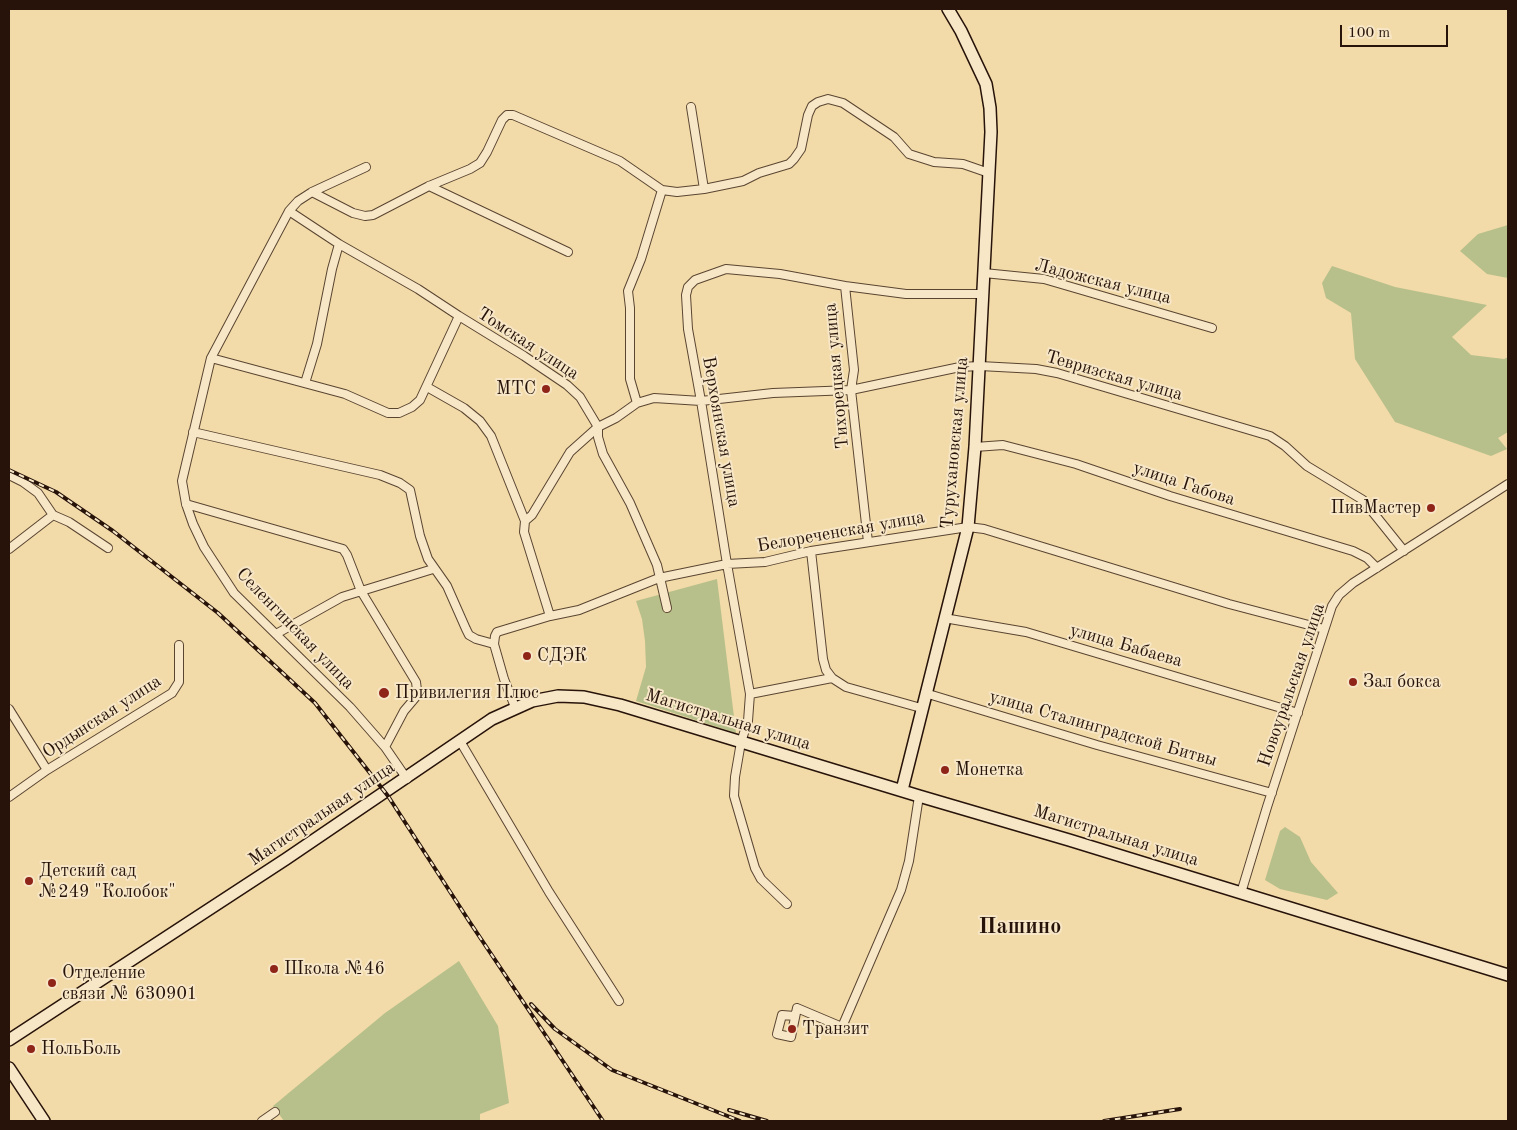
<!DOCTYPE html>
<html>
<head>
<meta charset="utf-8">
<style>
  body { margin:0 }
  #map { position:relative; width:1517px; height:1130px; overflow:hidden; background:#f2daa9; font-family:"Old Standard TT",serif }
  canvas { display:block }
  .frame { position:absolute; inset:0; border:10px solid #271309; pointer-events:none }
  .scale { position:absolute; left:1340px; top:25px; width:108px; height:22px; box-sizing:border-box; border:2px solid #271309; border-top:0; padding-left:6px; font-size:15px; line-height:18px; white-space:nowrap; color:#271309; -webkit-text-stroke:4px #f7e7c7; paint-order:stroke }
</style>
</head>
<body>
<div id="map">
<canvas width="1517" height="1130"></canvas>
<div class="frame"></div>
<div class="scale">100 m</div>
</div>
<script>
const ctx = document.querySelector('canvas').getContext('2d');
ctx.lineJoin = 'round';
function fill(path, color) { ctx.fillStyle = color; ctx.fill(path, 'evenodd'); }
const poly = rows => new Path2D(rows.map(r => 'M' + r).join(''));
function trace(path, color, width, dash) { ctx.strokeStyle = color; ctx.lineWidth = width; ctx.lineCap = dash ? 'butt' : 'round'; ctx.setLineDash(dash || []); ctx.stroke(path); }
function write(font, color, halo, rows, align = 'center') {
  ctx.font = font + ' "Old Standard TT",serif'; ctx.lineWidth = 4; ctx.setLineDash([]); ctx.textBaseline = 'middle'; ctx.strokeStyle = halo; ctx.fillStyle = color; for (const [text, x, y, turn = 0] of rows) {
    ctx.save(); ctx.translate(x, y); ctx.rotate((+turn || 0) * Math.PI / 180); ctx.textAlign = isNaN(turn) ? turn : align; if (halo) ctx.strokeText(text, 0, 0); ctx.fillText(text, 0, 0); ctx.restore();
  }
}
fill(poly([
  [1508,225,1508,278,1487,274,1460,251,1478,234],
  [1332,266,1395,287,1487,305,1452,337,1471,355,1504,359,1508,357,1508,432,1498,438,1507,449,1491,456,1395,422,1355,359,1351,313,1326,298,1322,283],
  [717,579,736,733,636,701,646,667,645,641,642,619,636,601],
  [1285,827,1300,837,1311,862,1338,893,1327,900,1280,889,1265,880,1280,831],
  [459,961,498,1026,509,1103,480,1114,480,1121,284,1121,273,1106,385,1013]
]), '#b7c08a');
const street = poly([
  [691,107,704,189],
  [366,167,312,192,298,201,289,211,211,358,182,481,186,504,193,524,204,547,234,593,350,707,385,747,407,779],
  [429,186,568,252],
  [312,192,353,213,365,216,373,215,429,186,470,169,480,163,487,152,502,120,507,115,513,115,620,161,662,190,677,192,704,189,743,181,759,173,789,164,794,159,801,149,808,115,812,106,818,102,828,99,843,103,894,137,909,154,934,162,963,164,989,173],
  [289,211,339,244,418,289,459,316,524,356,567,385,580,397,598,427,598,437,603,454,630,503,657,565,667,608],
  [984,273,1044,279,1212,328],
  [211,358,345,394,388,413,399,413,412,407,420,400,459,316],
  [305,383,317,344,332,269,339,244],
  [427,387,464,408,480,421,491,436,525,521,524,532,550,616],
  [637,403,630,379,630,308,628,291,641,259,662,190],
  [193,432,380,475,400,483,410,490,420,536,428,559,447,586,466,629,469,635,476,639,494,644],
  [975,447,1003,445,1076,464,1170,496,1353,551,1367,558,1377,568],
  [9,475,23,482,38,493,53,515,69,522,108,548],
  [186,504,343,549,347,555,361,591,416,682,417,690,415,698,404,711,385,747],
  [525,521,532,515,570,452,598,427,616,418,637,403,654,398,701,401,773,393,851,390,960,367,980,366,1036,369,1057,373,1270,436,1285,446,1307,466,1363,500,1404,551],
  [868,542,851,390,854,370,845,286,906,294,983,294],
  [9,549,53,515],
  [811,551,823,659,826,670,832,678,846,687,921,708],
  [944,618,1026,632,1298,713],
  [276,634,342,597,433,569],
  [925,693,1097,745,1272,793],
  [750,694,832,678],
  [515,707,504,679,494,644,495,636,497,632,550,616,579,610,659,578,727,564,765,562,811,551,968,527,984,529,1229,604,1324,629],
  [9,709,47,770],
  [460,741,549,892,619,1001],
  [9,797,47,770,172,693,179,682,179,645],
  [1241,893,1267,807,1332,606,1339,595,1353,583,1508,484],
  [787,904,761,879,755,868,734,796,735,777,741,742,748,721,750,694,727,564,701,401,688,329,686,295,688,287,695,280,726,269,780,274,845,286],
  [795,1016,782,1015,777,1034,791,1037,797,1008,842,1027,901,890,909,861,919,796],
  [262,1121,275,1112]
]);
const secondary = poly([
  [902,790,968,527,975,447,991,132,990,108,986,84,961,31,948,9],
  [9,1040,286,859,492,719,532,701,558,696,584,697,620,705,919,796,1069,840,1508,975],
  [9,1068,44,1121]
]);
trace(street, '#5a4531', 10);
trace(secondary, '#271309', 14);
trace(street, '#f7e7c7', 8);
trace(secondary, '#f7e7c7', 11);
const rail = poly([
  [9,470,56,492,113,531,218,613,315,703,388,796,469,921,603,1121],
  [531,1004,555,1029,612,1070,740,1121],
  [729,1110,767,1121],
  [1104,1121,1180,1109]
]);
trace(rail, '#271309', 4);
trace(rail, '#f7e7c7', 2, [5.5]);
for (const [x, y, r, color] of [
  [546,389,5,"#8f2418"],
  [1431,508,5,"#8f2418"],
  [527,656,5,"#8f2418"],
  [1353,682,5,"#8f2418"],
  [384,693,6,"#8f2418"],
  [945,770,5,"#8f2418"],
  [29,881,5,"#8f2418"],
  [274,969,5,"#8f2418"],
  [52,983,5,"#8f2418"],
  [792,1029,5,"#8f2418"],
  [31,1049,5,"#8f2418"]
]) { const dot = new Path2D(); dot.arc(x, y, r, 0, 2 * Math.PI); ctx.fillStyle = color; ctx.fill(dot); trace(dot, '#f7e7c7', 2); }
write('18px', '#271309', '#f7e7c7', [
  ["Ладожская улица",1103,282,14],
  ["Томская улица",528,344,33],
  ["Тихорецкая улица",837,376,-95],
  ["Тевризская улица",1114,376,16],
  ["Верхоянская улица",721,432,80],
  ["Турухановская улица",955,443,-85],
  ["улица Габова",1184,484,18],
  ["Белореченская улица",841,532,-10],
  ["Селенгинская улица",295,629,46],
  ["улица Бабаева",1126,646,16],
  ["Новоуральская улица",1292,685,-71],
  ["Ордынская улица",102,717,-33],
  ["Магистральная улица",728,720,17],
  ["улица Сталинградской Битвы",1103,729,16],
  ["Магистральная улица",322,814,-34],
  ["Магистральная улица",1116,836,17]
]);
write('18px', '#271309', '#f7e7c7', [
  ["МТС",536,389,"right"],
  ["ПивМастер",1421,508,"right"],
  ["СДЭК",537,656],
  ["Зал бокса",1363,682],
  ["Привилегия Плюс",395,693],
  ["Монетка",955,770],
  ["Детский сад",39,871],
  ["№249 \"Колобок\"",39,892],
  ["Школа №46",284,969],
  ["Отделение",62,973],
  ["связи № 630901",62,994],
  ["Транзит",802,1029],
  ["НольБоль",41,1049]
], 'left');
write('bold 22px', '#271309', '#f7e7c7', [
  ["Пашино",1020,927]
]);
</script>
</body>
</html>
